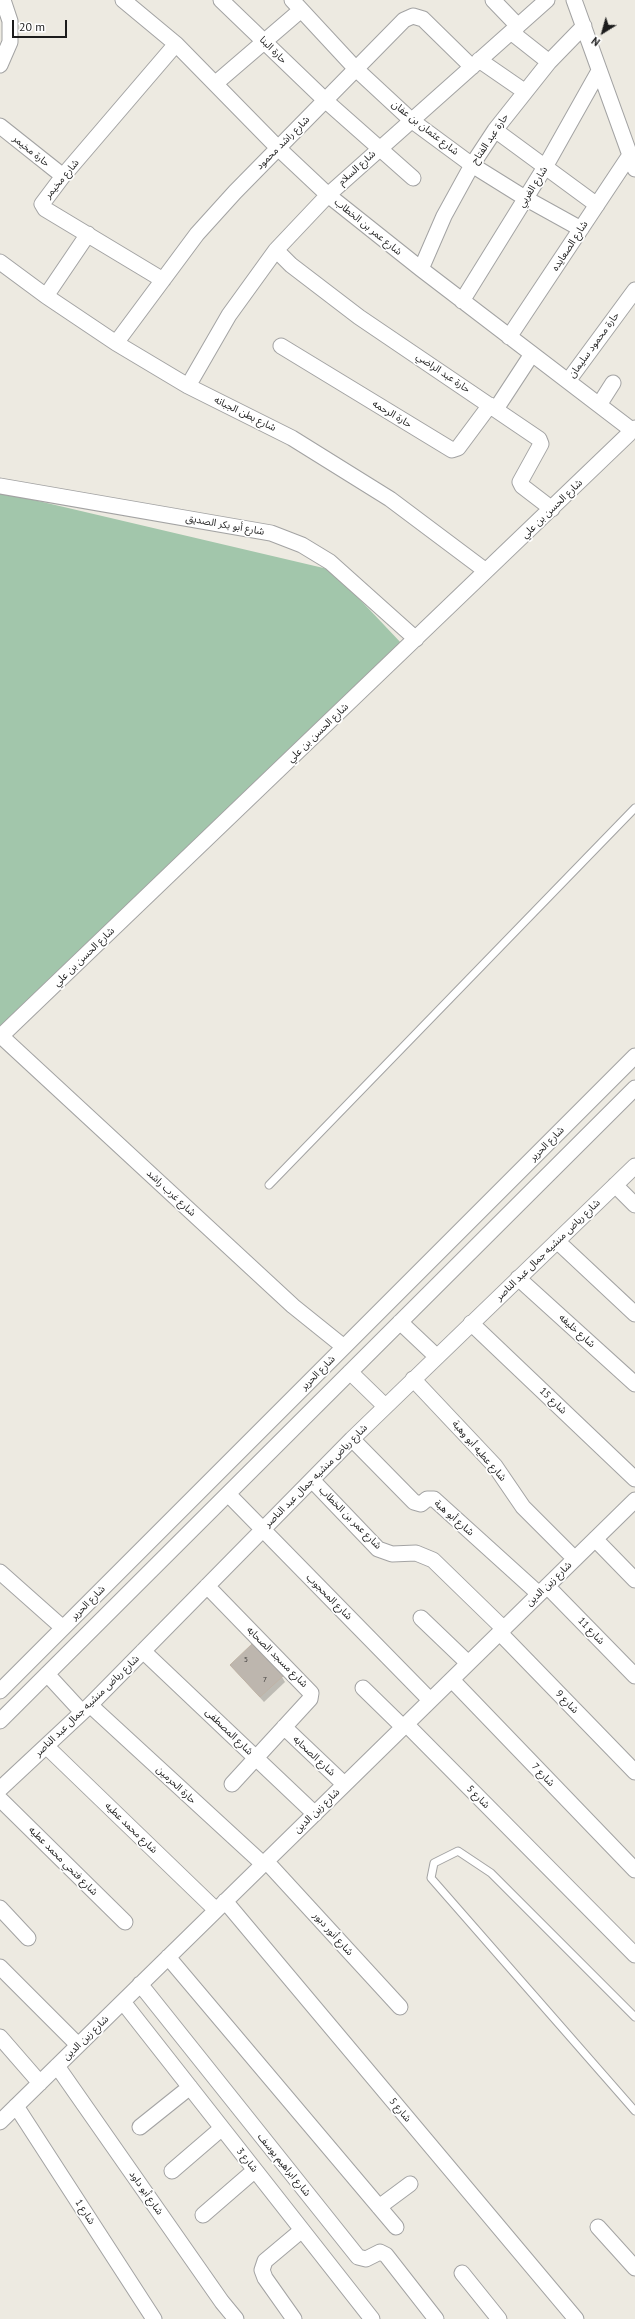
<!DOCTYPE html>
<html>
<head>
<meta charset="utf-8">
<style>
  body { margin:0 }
  #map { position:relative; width:635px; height:2319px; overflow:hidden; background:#edeae1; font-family:"PT Sans",sans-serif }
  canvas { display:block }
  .north { position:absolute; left:583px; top:12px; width:40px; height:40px; -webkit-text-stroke:3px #fff; paint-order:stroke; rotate:217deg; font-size:11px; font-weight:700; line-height:16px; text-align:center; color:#1c1c1c }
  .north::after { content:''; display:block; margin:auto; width:14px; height:18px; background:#1c1c1c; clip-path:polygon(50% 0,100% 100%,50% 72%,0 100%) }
  .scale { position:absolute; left:12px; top:20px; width:55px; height:18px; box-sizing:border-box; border:2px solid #1c1c1c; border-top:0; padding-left:5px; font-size:12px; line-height:14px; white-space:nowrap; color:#1c1c1c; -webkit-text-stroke:3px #fff; paint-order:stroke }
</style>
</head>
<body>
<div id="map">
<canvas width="635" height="2319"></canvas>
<div class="north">N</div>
<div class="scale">20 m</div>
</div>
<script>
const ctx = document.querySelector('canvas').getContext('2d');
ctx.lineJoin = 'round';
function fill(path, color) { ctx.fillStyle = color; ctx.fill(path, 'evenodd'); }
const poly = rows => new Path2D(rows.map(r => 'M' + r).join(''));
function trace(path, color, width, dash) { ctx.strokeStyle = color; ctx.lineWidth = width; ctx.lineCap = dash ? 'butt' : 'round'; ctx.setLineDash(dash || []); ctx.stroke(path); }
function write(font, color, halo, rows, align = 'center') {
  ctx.font = font + ' "PT Sans","Noto Sans Arabic",sans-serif'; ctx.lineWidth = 3.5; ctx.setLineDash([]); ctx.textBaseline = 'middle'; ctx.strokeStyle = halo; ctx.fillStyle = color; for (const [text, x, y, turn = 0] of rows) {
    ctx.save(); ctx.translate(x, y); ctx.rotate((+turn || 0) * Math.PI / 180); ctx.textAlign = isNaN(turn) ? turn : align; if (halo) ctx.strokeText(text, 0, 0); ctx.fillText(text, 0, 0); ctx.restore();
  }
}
fill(poly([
  [0,492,332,570,403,645,0,1033]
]), '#a2c6ab');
fill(poly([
  [231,1666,282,1677,285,1682,264,1702]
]), '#0003');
const building = poly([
  [252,1644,283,1676,260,1697,230,1665,252,1644]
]);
fill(building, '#bdb6ae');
trace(building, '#beb2a4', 1);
const service = poly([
  [269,1185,635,808],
  [635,2017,491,1873,458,1851,434,1863,431,1878,635,2111]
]);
const minor = poly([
  [123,0,176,44,278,148,328,195,421,269,633,431],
  [221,0,326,101,413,178],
  [292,0,356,69,411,120,472,165,525,198,581,229],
  [493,0,518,26],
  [574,0,635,169],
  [511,32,549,62],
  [479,60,524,91],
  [0,65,10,42,10,21,3,0],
  [216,83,301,10],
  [0,126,63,176],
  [495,130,597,205],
  [276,250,291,265,359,317,539,439,541,444,520,482,522,486,552,509],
  [0,262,46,296,116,343,188,386,292,438,390,499,486,571],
  [421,269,444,216,472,165,495,130,549,62,584,26],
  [163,280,45,209,42,204,63,176,176,44],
  [46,296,88,234],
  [462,301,545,167,599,71],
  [509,337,630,155],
  [116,343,197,234,235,192,404,20,413,16,423,19,472,67],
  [281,346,452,450,458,448,490,405],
  [568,381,635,290],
  [188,386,229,315,276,250,328,195,547,0],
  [599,405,613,383],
  [496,409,532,354],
  [0,486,271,533,302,545,330,562,416,639],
  [1,1036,293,1306,344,1347],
  [0,1037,635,428],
  [615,1185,635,1205],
  [557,1241,635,1314],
  [518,1278,635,1384],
  [400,1322,436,1356],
  [471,1323,635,1479],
  [350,1372,385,1406],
  [413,1379,495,1466,523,1507,575,1559],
  [352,1439,414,1502,421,1504,427,1499,434,1499,539,1594],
  [312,1480,378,1549,392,1554,416,1553,433,1560,504,1629],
  [228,1494,430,1700],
  [595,1539,635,1580],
  [0,1572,63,1628],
  [207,1586,311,1693,310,1699,232,1784],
  [547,1586,635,1676],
  [421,1618,468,1663],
  [500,1633,635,1772],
  [143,1651,315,1814],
  [47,1674,82,1712],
  [452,1680,635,1870],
  [363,1688,403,1727],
  [0,1691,635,1056],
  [90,1705,263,1864],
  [0,1721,635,1088],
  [406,1724,635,1955],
  [284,1727,344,1784],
  [46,1746,216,1910],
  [0,1789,90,1705,352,1439,635,1166],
  [0,1799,125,1922],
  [266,1861,400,2007],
  [225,1901,576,2319],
  [0,1908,28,1938],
  [168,1957,396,2227],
  [0,1967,78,2045],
  [140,1984,358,2257,366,2259,380,2252,386,2255,436,2319],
  [123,2002,372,2319],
  [0,2037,40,2083],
  [57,2066,222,2302,236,2319],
  [16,2106,154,2319],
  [0,2122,635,1500],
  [140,2127,190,2087],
  [172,2171,222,2128],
  [379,2207,410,2184],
  [203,2215,255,2170],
  [598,2227,635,2268],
  [462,2273,499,2319],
  [294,2319,265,2278,262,2270,265,2261,302,2230]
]);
trace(service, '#a3a3a3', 9);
trace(minor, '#a3a3a3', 17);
trace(service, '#fff', 7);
trace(minor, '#fff', 15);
write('8px', '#444240', null, [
  ["5",246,1660],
  ["7",265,1680]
]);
write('10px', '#1c1c1c', '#fff', [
  ["حارة البنا",273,50,45],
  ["شارع عثمان بن عفان",425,128,38],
  ["حارة عبد الفتاح",490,139,-56],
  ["شارع راشد محمود",283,143,-45],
  ["حارة مخيمر",31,151,39],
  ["شارع السلام",357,168,-42],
  ["شارع مخيمر",62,179,-50],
  ["شارع الغربي",533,187,-58],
  ["شارع عمر بن الخطاب",368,227,39],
  ["شارع الصعايده",570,246,-57],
  ["حارة محمود سليمان",594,345,-54],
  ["حارة عبد الراضي",443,373,34],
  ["شارع بطن الجبانه",245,414,26],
  ["حارة الرحمه",392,414,31],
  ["شارع الحسن بن علي",552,509,-44],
  ["شارع أبو بكر الصديق",225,525,10],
  ["شارع الحسن بن علي",318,733,-44],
  ["شارع الحسن بن علي",84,957,-44],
  ["شارع الحرير",547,1144,-45],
  ["شارع غرب راشد",171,1193,43],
  ["شارع رياض منشيه جمال عبد الناصر",548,1250,-44],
  ["شارع خليفه",577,1331,42],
  ["شارع الحرير",318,1373,-45],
  ["شارع 15",553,1401,44],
  ["شارع عطيه أبو وهبة",479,1451,49],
  ["شارع رياض منشيه جمال عبد الناصر",316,1476,-45],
  ["شارع عمر بن الخطاب",350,1518,45],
  ["شارع أبو هبة",454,1518,41],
  ["شارع زين الدين",549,1584,-44],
  ["شارع المحجوب",329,1597,45],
  ["شارع الحرير",88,1603,-45],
  ["شارع 11",591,1631,46],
  ["شارع مسجد الصحابه",277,1657,45],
  ["شارع 9",567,1702,46],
  ["شارع رياض منشيه جمال عبد الناصر",87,1706,-44],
  ["شارع المصطفى",229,1732,44],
  ["شارع الصحابه",314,1756,43],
  ["شارع 7",543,1775,46],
  ["حارة الحرمين",176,1785,43],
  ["شارع 5",478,1797,45],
  ["شارع زين الدين",317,1811,-44],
  ["شارع محمد عطيه",131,1828,44],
  ["شارع فتحي محمد عطيه",63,1861,45],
  ["شارع أنور دبور",333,1934,48],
  ["شارع زين الدين",86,2038,-44],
  ["شارع 5",400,2110,50],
  ["شارع 3",247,2160,52],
  ["شارع ابراهيم يوسف",284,2165,51],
  ["شارع أبو داود",146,2193,55],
  ["شارع 1",85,2212,57]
]);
</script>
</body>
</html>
